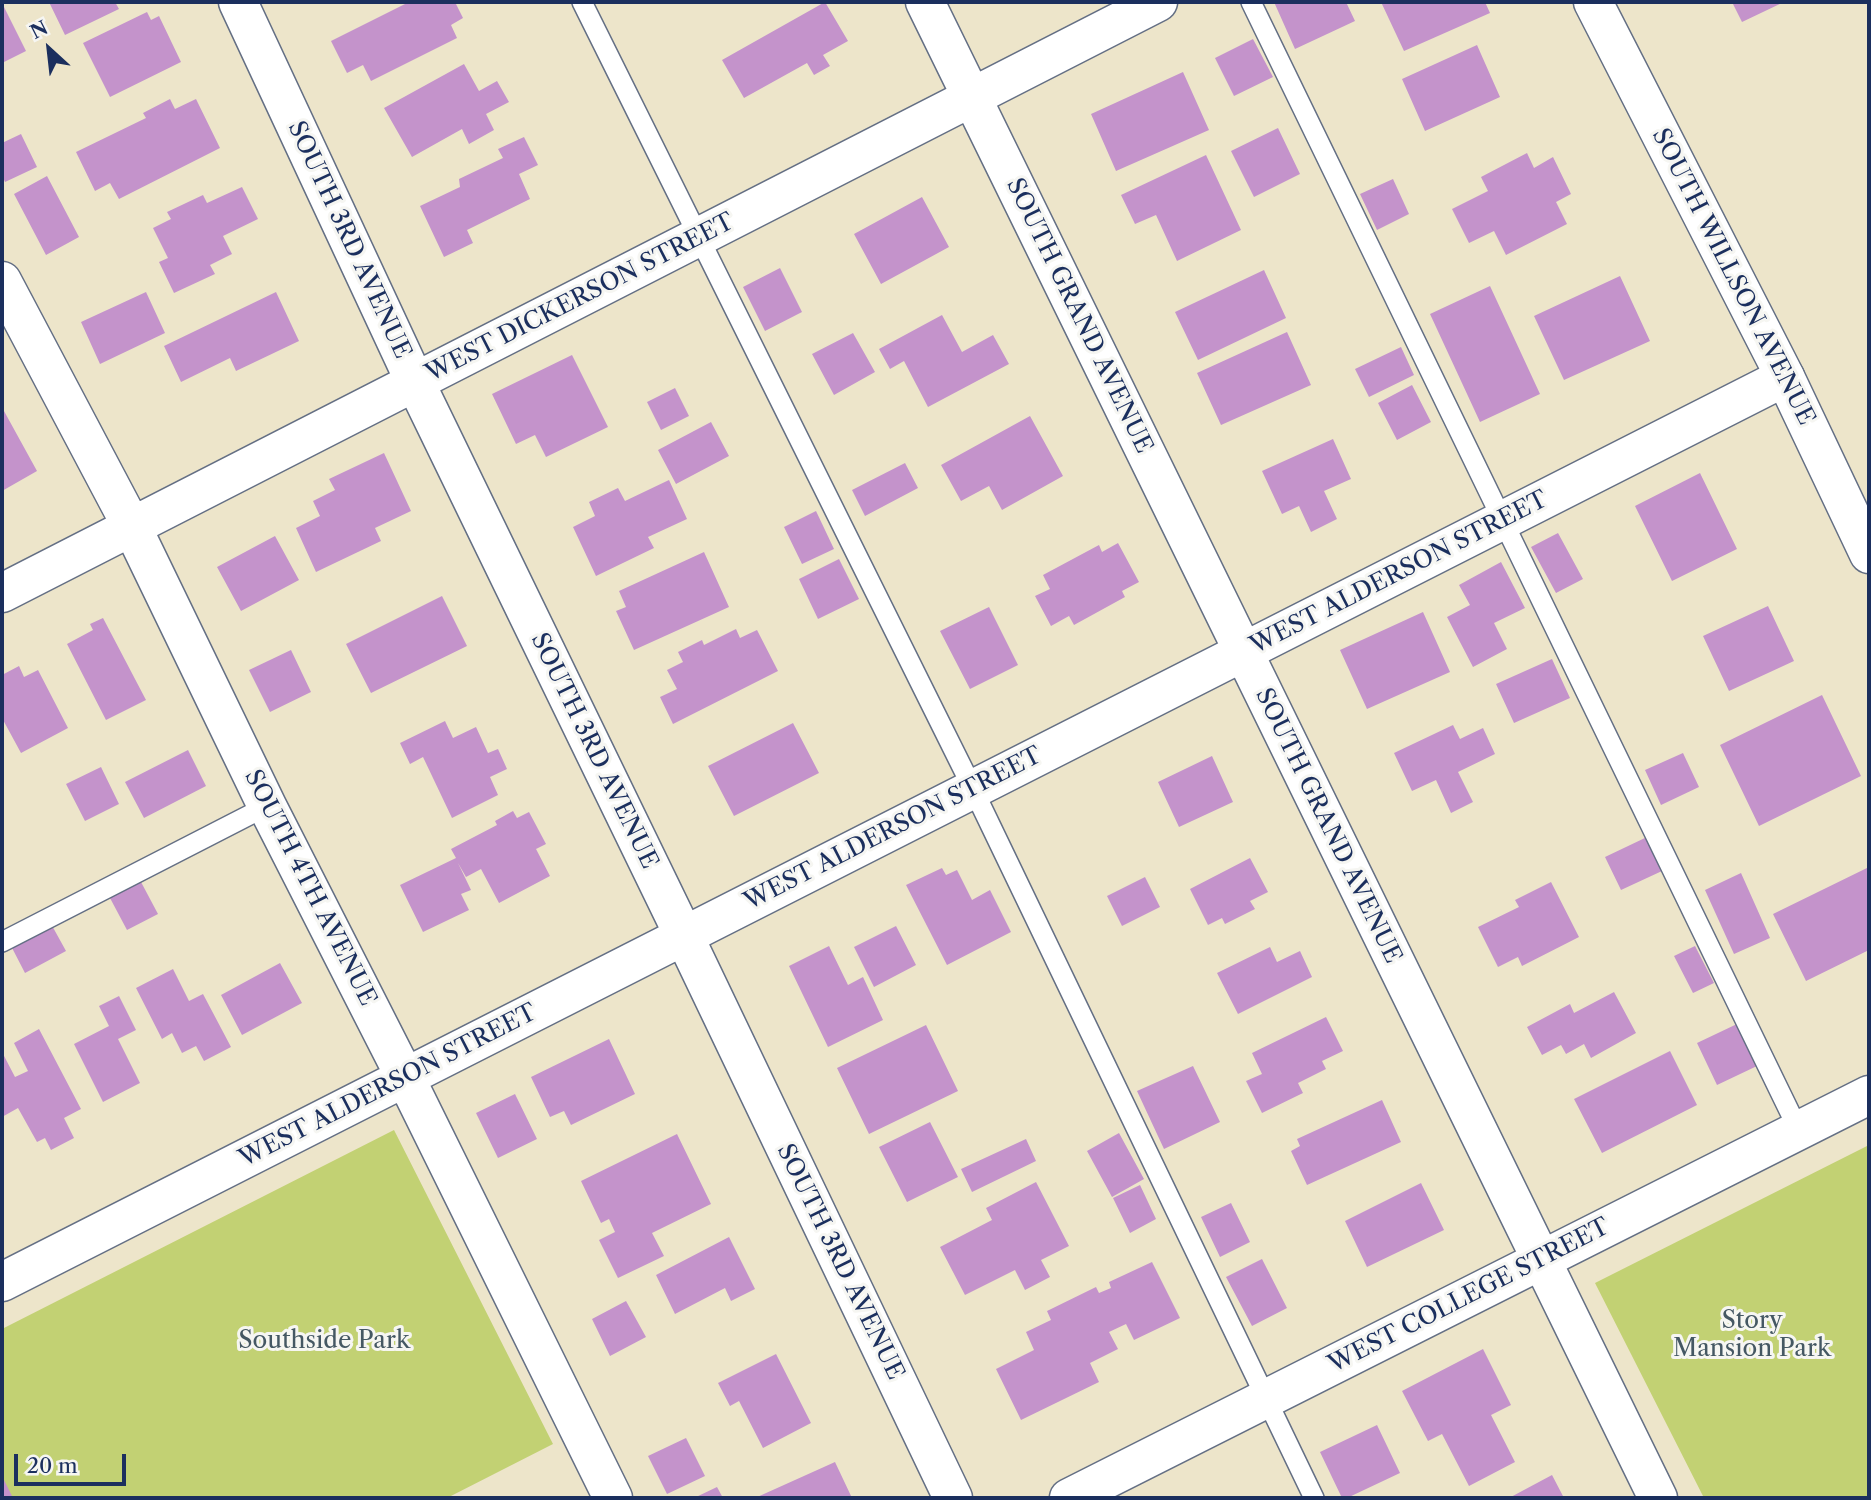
<!DOCTYPE html>
<html>
<head>
<meta charset="utf-8">
<style>
  body { margin:0 }
  #map { position:relative; width:1871px; height:1500px; overflow:hidden; background:#ede5ca; font-family:"Libre Caslon Text",serif }
  canvas { display:block }
  .frame { position:absolute; inset:0; border:4px solid #1b2f5e; pointer-events:none }
  .north { position:absolute; left:14px; top:14px; width:70px; height:70px; -webkit-text-stroke:5px #f6f6f2; paint-order:stroke; rotate:333deg; font-size:19px; font-weight:700; line-height:28px; text-align:center; color:#1b2f5e }
  .north::after { content:''; display:block; margin:auto; width:24px; height:32px; background:#1b2f5e; clip-path:polygon(50% 0,100% 100%,50% 72%,0 100%) }
  .scale { position:absolute; left:14px; top:1454px; width:112px; height:32px; box-sizing:border-box; border:4px solid #1b2f5e; border-top:0; padding-left:9px; font-size:21px; line-height:24px; white-space:nowrap; color:#1b2f5e; -webkit-text-stroke:5px #f6f6f2; paint-order:stroke }
</style>
</head>
<body>
<div id="map">
<canvas width="1871" height="1500"></canvas>
<div class="frame"></div>
<div class="north">N</div>
<div class="scale">20 m</div>
</div>
<script>
const ctx = document.querySelector('canvas').getContext('2d');
ctx.lineJoin = 'round';
function fill(path, color) { ctx.fillStyle = color; ctx.fill(path, 'evenodd'); }
const poly = rows => new Path2D(rows.map(r => 'M' + r).join(''));
function trace(path, color, width, dash) { ctx.strokeStyle = color; ctx.lineWidth = width; ctx.lineCap = dash ? 'butt' : 'round'; ctx.setLineDash(dash || []); ctx.stroke(path); }
function write(font, color, halo, rows, align = 'center') {
  ctx.font = font + ' "Libre Caslon Text",serif'; ctx.lineWidth = 6; ctx.setLineDash([]); ctx.textBaseline = 'middle'; ctx.strokeStyle = halo; ctx.fillStyle = color; for (const [text, x, y, turn = 0] of rows) {
    ctx.save(); ctx.translate(x, y); ctx.rotate((+turn || 0) * Math.PI / 180); ctx.textAlign = isNaN(turn) ? turn : align; if (halo) ctx.strokeText(text, 0, 0); ctx.fillText(text, 0, 0); ctx.restore();
  }
}
fill(poly([
  [394,1130,553,1444,447,1498,2,1498,2,1329],
  [1869,1145,1869,1498,1704,1498,1595,1283]
]), '#c2d173');
fill(poly([
  [49,2,115,2,119,9,65,35],
  [409,2,455,2,463,18,451,25,457,38,371,81,363,65,347,73,331,41],
  [825,2,848,41,823,55,830,66,814,75,807,63,744,98,722,60],
  [1274,2,1346,2,1355,21,1295,49],
  [1381,2,1485,2,1490,13,1404,51],
  [1732,2,1784,2,1742,22],
  [2,3,26,51,2,63],
  [147,12,151,20,159,16,181,62,110,97,83,43],
  [1253,39,1273,77,1234,96,1215,58],
  [1477,45,1500,97,1425,131,1402,79],
  [464,64,479,91,497,81,509,102,486,114,494,130,469,144,462,129,412,157,384,108],
  [1183,72,1209,130,1116,171,1091,114],
  [170,99,175,109,196,99,220,148,119,199,110,183,95,191,76,152,146,118,143,113],
  [1278,128,1300,174,1254,197,1231,151],
  [21,134,37,167,5,182,2,175,2,143],
  [524,137,538,165,519,174,530,199,467,230,473,243,444,257,420,206,460,187,459,179,503,158,498,149],
  [1527,153,1534,168,1553,157,1571,194,1556,202,1567,224,1506,255,1494,231,1469,243,1452,209,1488,191,1481,177],
  [1206,155,1241,230,1177,261,1156,215,1135,224,1121,195],
  [47,176,79,237,46,255,14,194],
  [1393,179,1409,214,1377,230,1360,194],
  [242,187,258,219,223,236,232,254,210,265,215,274,174,293,159,262,168,258,153,228,171,219,167,212,203,195,207,203],
  [922,197,949,247,881,284,854,234],
  [780,268,802,312,765,331,743,287],
  [1264,270,1286,318,1198,360,1175,312],
  [1620,276,1650,341,1564,380,1534,316],
  [1490,286,1540,394,1480,422,1430,314],
  [146,292,165,333,100,364,81,322],
  [276,292,299,341,236,371,230,358,181,382,164,346],
  [942,315,962,352,993,335,1009,364,928,407,904,361,890,369,879,349],
  [1287,332,1311,385,1221,425,1197,373],
  [853,333,875,372,834,395,812,354],
  [1401,347,1414,375,1369,397,1355,369],
  [572,355,608,427,546,457,535,435,516,444,492,394],
  [1412,385,1431,422,1397,440,1378,403],
  [675,388,689,416,661,430,647,402],
  [4,411,37,471,2,491,2,413],
  [1030,416,1063,476,1002,510,989,486,961,501,941,465],
  [711,422,729,456,676,484,658,450],
  [1333,439,1351,479,1324,491,1337,519,1311,532,1299,506,1282,514,1262,471],
  [384,453,411,511,375,528,381,541,316,572,296,528,320,516,313,501,335,490,329,479],
  [905,463,918,488,865,516,852,490],
  [1700,473,1737,549,1672,581,1635,506],
  [669,480,687,519,648,537,654,548,596,576,573,527,595,516,589,502,618,488,625,501],
  [816,511,834,549,802,564,784,527],
  [1558,533,1583,579,1556,593,1531,547],
  [275,536,299,580,241,611,217,567],
  [1118,543,1139,582,1122,591,1125,597,1074,625,1069,616,1051,626,1035,596,1050,589,1043,575,1099,545,1102,552],
  [704,552,729,607,634,650,616,611,626,607,619,591],
  [839,559,859,599,818,619,799,579],
  [1501,562,1525,608,1494,623,1507,649,1473,667,1447,617,1470,605,1459,585],
  [442,596,467,646,371,693,346,644],
  [1768,606,1794,661,1729,691,1703,636],
  [989,607,1018,665,970,689,940,631],
  [1423,612,1450,672,1367,709,1340,650],
  [103,618,146,700,106,720,67,644,93,630,90,624],
  [736,629,740,638,757,630,778,671,673,724,660,697,677,689,667,670,683,662,678,652,702,640,704,645],
  [291,650,311,692,270,712,249,670],
  [1552,659,1570,698,1514,723,1496,684],
  [19,666,24,677,38,670,68,728,21,753,2,718,2,675],
  [1822,695,1861,776,1759,826,1720,745],
  [445,721,453,738,476,727,488,753,498,749,507,769,490,777,498,795,452,818,423,757,410,764,400,743],
  [793,723,819,773,734,816,708,766],
  [1453,725,1460,739,1483,728,1495,754,1458,772,1473,802,1451,813,1436,780,1412,791,1394,753],
  [188,750,206,786,144,818,125,782],
  [1683,753,1699,787,1661,805,1645,770],
  [1212,756,1233,802,1179,827,1158,782],
  [101,767,119,804,85,821,66,784],
  [513,811,517,818,529,812,546,844,536,849,550,876,499,903,481,869,466,877,458,863,471,890,461,894,469,910,423,932,400,885,456,858,451,849,497,825,495,821],
  [1647,837,1662,871,1621,890,1605,857],
  [1250,858,1268,892,1250,901,1255,909,1225,924,1222,918,1208,925,1190,889],
  [1869,867,1869,950,1806,981,1773,914],
  [942,868,946,875,957,870,972,900,990,890,1011,932,947,965,906,885],
  [1741,873,1770,938,1734,954,1705,890],
  [1145,877,1160,907,1122,926,1107,896],
  [141,882,158,914,127,930,110,898],
  [1551,882,1579,937,1522,966,1518,957,1498,967,1478,927,1519,907,1515,900],
  [50,922,66,951,25,973,10,944],
  [896,926,916,965,874,987,854,947],
  [829,946,848,985,863,977,883,1020,828,1047,789,966],
  [1695,946,1714,983,1693,993,1674,956],
  [1270,947,1277,962,1300,951,1312,977,1238,1014,1217,973],
  [280,963,302,1003,242,1035,221,995],
  [173,969,189,1001,203,994,231,1047,204,1061,196,1046,182,1053,172,1033,162,1039,136,988],
  [1614,992,1636,1033,1591,1058,1584,1044,1566,1054,1561,1045,1542,1055,1527,1027,1570,1004,1574,1013],
  [119,996,136,1030,118,1039,140,1083,103,1102,74,1044,109,1026,99,1006],
  [1326,1017,1343,1051,1322,1061,1326,1069,1298,1083,1303,1093,1262,1113,1246,1081,1262,1074,1252,1053],
  [1737,1024,1757,1066,1717,1085,1697,1043],
  [926,1025,958,1091,869,1134,837,1068],
  [39,1029,81,1109,64,1118,74,1138,51,1150,45,1138,37,1142,18,1108,2,1117,2,1052,15,1077,28,1071,14,1043],
  [609,1039,635,1094,571,1125,564,1111,550,1117,531,1077],
  [1670,1051,1697,1105,1602,1153,1574,1099],
  [1193,1066,1220,1122,1164,1149,1137,1091],
  [515,1094,537,1139,498,1158,476,1113],
  [1382,1100,1401,1142,1307,1185,1291,1151,1300,1146,1297,1139],
  [930,1122,958,1177,907,1202,879,1147],
  [1119,1133,1144,1179,1112,1197,1087,1151],
  [677,1134,711,1204,652,1233,664,1256,618,1278,599,1240,615,1232,609,1219,601,1223,581,1181],
  [1026,1139,1036,1161,972,1192,961,1169],
  [1036,1182,1069,1246,1041,1260,1050,1277,1025,1290,1015,1270,965,1295,940,1247,992,1220,986,1208],
  [1421,1183,1444,1230,1367,1267,1345,1221],
  [1140,1185,1156,1219,1130,1233,1113,1198],
  [1231,1203,1250,1242,1220,1257,1201,1217],
  [729,1237,755,1289,731,1301,725,1288,675,1314,656,1275],
  [1262,1259,1287,1308,1252,1326,1226,1277],
  [1152,1262,1180,1318,1134,1340,1126,1324,1109,1332,1118,1349,1090,1363,1099,1382,1021,1420,996,1369,1034,1350,1026,1332,1051,1320,1047,1311,1096,1287,1099,1293,1111,1288,1109,1282],
  [626,1301,646,1337,610,1356,592,1319],
  [1483,1349,1511,1405,1491,1415,1515,1462,1469,1486,1442,1434,1428,1441,1402,1391],
  [776,1354,811,1423,763,1448,739,1401,730,1406,718,1383],
  [1377,1425,1400,1473,1347,1498,1342,1498,1320,1452],
  [686,1438,705,1476,667,1494,648,1456],
  [835,1462,852,1498,755,1498],
  [1552,1475,1564,1498,1509,1498],
  [2,1476,13,1498,2,1498],
  [717,1487,723,1498,694,1498]
]), '#c493cb');
const service = poly([
  [582,2,973,789,1314,1498],
  [1251,2,1799,1131],
  [2,942,267,806]
]);
const minor = poly([
  [238,2,415,382,684,936,953,1498],
  [925,2,1658,1498],
  [2,281,132,527,267,806,405,1077,613,1498],
  [2,593,1158,2],
  [2,1282,1785,377]
]);
const secondary = poly([
  [1593,2,1785,377,1869,554],
  [1069,1498,1869,1095]
]);
trace(service, '#646f84', 22);
trace(minor, '#646f84', 41);
trace(secondary, '#646f84', 41);
trace(service, '#fff', 19);
trace(minor, '#fff', 38);
trace(secondary, '#fff', 38);
write('24px', '#1b2f5e', '#f6f6f2', [
  ["SOUTH 3RD AVENUE",349,240,65],
  ["SOUTH WILLSON AVENUE",1733,277,63],
  ["WEST DICKERSON STREET",580,298,-27],
  ["SOUTH GRAND AVENUE",1079,316,64],
  ["WEST ALDERSON STREET",1399,573,-27],
  ["SOUTH 3RD AVENUE",594,751,64],
  ["SOUTH GRAND AVENUE",1328,826,64],
  ["WEST ALDERSON STREET",893,829,-27],
  ["SOUTH 4TH AVENUE",310,888,63],
  ["WEST ALDERSON STREET",388,1086,-27],
  ["SOUTH 3RD AVENUE",840,1262,64],
  ["WEST COLLEGE STREET",1469,1296,-27]
]);
write('24px', '#455863', '#f6f6f2', [
  ["Story",1752,1321],
  ["Mansion Park",1752,1349],
  ["Southside Park",324,1341]
]);
</script>
</body>
</html>
